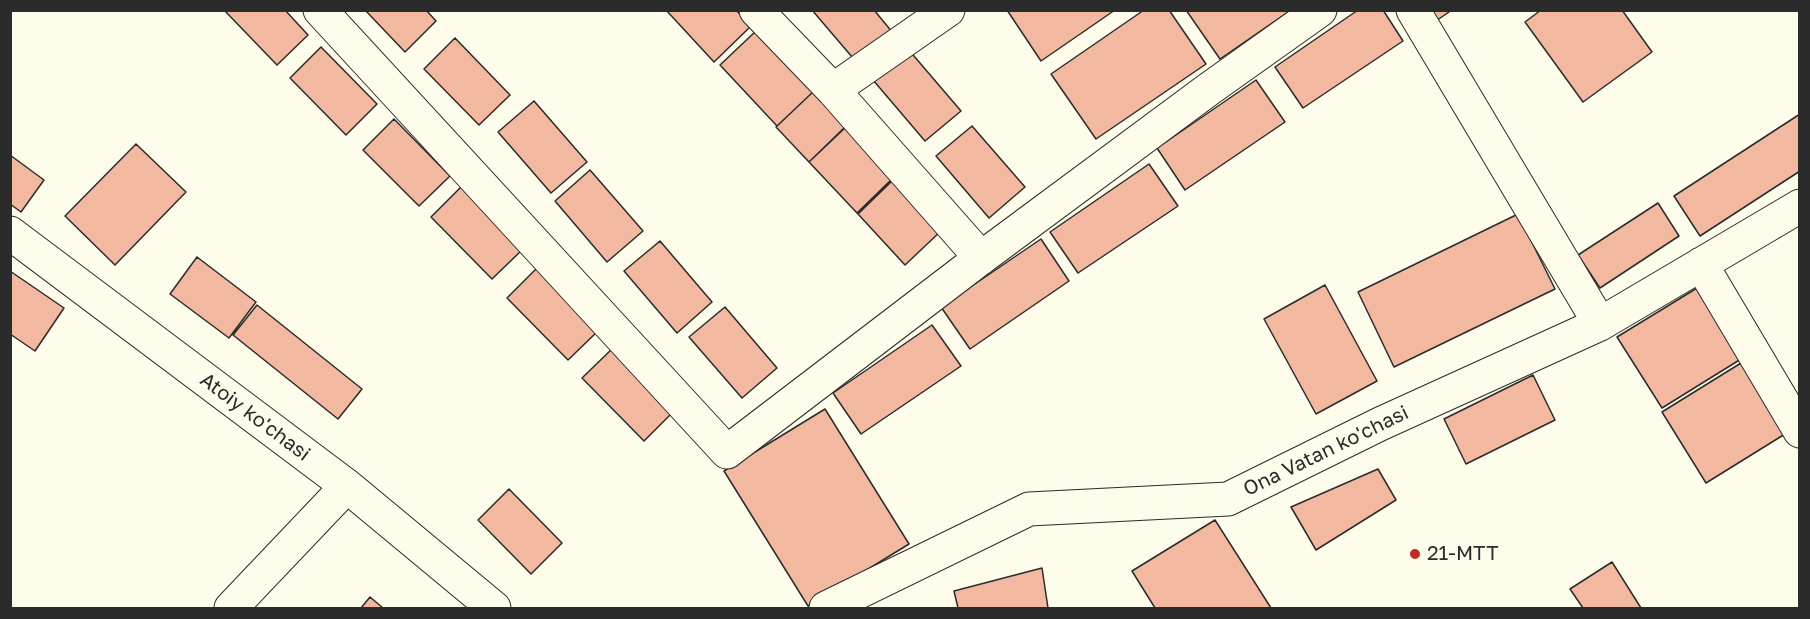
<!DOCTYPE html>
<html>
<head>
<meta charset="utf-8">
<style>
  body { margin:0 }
  #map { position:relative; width:1810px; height:619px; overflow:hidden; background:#fdfbea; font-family:"Golos Text",sans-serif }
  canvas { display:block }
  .frame { position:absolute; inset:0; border:12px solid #2b2b2b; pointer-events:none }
</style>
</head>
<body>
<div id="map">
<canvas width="1810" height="619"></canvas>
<div class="frame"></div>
</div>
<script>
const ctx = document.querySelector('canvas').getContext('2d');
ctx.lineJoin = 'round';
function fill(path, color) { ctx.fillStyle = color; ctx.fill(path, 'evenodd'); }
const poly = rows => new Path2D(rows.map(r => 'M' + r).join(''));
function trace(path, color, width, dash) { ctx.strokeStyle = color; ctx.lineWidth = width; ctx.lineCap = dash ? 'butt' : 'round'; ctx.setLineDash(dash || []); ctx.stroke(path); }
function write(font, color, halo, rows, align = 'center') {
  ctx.font = font + ' "Golos Text",sans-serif'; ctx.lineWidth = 4.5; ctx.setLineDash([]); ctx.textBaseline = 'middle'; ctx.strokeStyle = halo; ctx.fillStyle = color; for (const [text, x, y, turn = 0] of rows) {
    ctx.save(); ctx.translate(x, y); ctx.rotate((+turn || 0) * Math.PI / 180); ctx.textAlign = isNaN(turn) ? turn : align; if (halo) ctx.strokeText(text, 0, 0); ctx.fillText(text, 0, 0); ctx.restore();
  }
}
const building = poly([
  [224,10,285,10,308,35,277,65,224,10],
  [365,10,426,10,436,21,405,52,365,10],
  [666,10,736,10,751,26,714,62,666,10],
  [812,10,874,10,893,33,858,64,812,10],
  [1007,10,1115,10,1041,61,1007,10],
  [1144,10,1169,10,1206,64,1096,139,1051,74,1144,10],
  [1186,10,1291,10,1220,59,1186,10],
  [1358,10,1383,10,1403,41,1303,108,1275,67,1358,10],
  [1421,10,1452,10,1430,25,1421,10],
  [1541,10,1622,10,1652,52,1583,102,1525,22,1541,10],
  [757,30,814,91,777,126,720,65,757,30],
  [455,38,510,95,479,125,424,69,455,38],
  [321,47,377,104,346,135,290,78,321,47],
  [908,49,961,111,925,141,873,80,908,49],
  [1256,80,1285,122,1185,190,1157,148,1256,80],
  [814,91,847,126,809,162,776,127,814,91],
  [534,101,587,162,551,193,498,132,534,101],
  [1800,114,1800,171,1700,236,1674,196,1800,114],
  [394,119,450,176,419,206,363,150,394,119],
  [972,126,1025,187,989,218,936,156,972,126],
  [845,127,893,178,857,213,809,162,845,127],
  [136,144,186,192,115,265,65,216,136,144],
  [10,155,44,180,21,212,10,204,10,155],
  [1149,164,1178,206,1078,273,1050,232,1149,164],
  [590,170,643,231,607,262,555,201,590,170],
  [894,179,942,230,905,265,858,214,894,179],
  [462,186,523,249,492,279,431,217,462,186],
  [1658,203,1679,236,1600,288,1578,255,1658,203],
  [1518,214,1555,289,1394,367,1358,292,1518,214],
  [1041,239,1069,281,970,349,941,307,1041,239],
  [660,241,712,302,677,333,624,271,660,241],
  [197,257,256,302,229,338,170,294,197,257],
  [538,267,599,330,568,360,507,298,538,267],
  [10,271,64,308,35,351,10,334,10,271],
  [1325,285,1377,381,1316,414,1264,319,1325,285],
  [1697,288,1741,359,1662,408,1617,337,1697,288],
  [257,305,362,389,338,419,233,335,257,305],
  [725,307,777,368,742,398,689,337,725,307],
  [932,325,961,366,861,434,833,393,932,325],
  [614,347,675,410,644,441,582,378,614,347],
  [1741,363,1785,434,1706,483,1662,412,1741,363],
  [1533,375,1555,420,1466,464,1444,419,1533,375],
  [825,409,909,544,808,606,724,471,825,409],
  [1378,469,1396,500,1316,550,1291,507,1378,469],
  [509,489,562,543,531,574,478,520,509,489],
  [1215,520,1271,608,1155,608,1132,571,1215,520],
  [1612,562,1641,608,1583,608,1570,589,1612,562],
  [1042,568,1048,608,958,608,954,591,1042,568],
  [370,597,383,608,361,608,370,597]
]);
fill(building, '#f2b8a0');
trace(building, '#2b2b2b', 1.5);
const minor = poly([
  [320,10,727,452,981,258,1209,89,1320,10],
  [756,10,833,90,981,258],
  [1413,10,1600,324],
  [833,90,948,10],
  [10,233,347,486,494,608],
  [1701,264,1800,431],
  [231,608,347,486],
  [826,608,1029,509,1228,499,1380,424,1600,324,1800,206]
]);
trace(minor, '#2b2b2b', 35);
trace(minor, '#fdfbea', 33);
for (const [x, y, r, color] of [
  [1415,554,6,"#c62828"]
]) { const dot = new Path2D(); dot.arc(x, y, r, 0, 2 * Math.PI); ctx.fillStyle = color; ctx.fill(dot); trace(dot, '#fdfbea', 2); }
write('20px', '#2b2b2b', '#fdfbea', [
  ["Atoiy ko'chasi",255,417,37],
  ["Ona Vatan ko'chasi",1326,451,-26]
]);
write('20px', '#2b2b2b', '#fdfbea', [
  ["21-MTT",1427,554]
], 'left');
</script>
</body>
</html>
